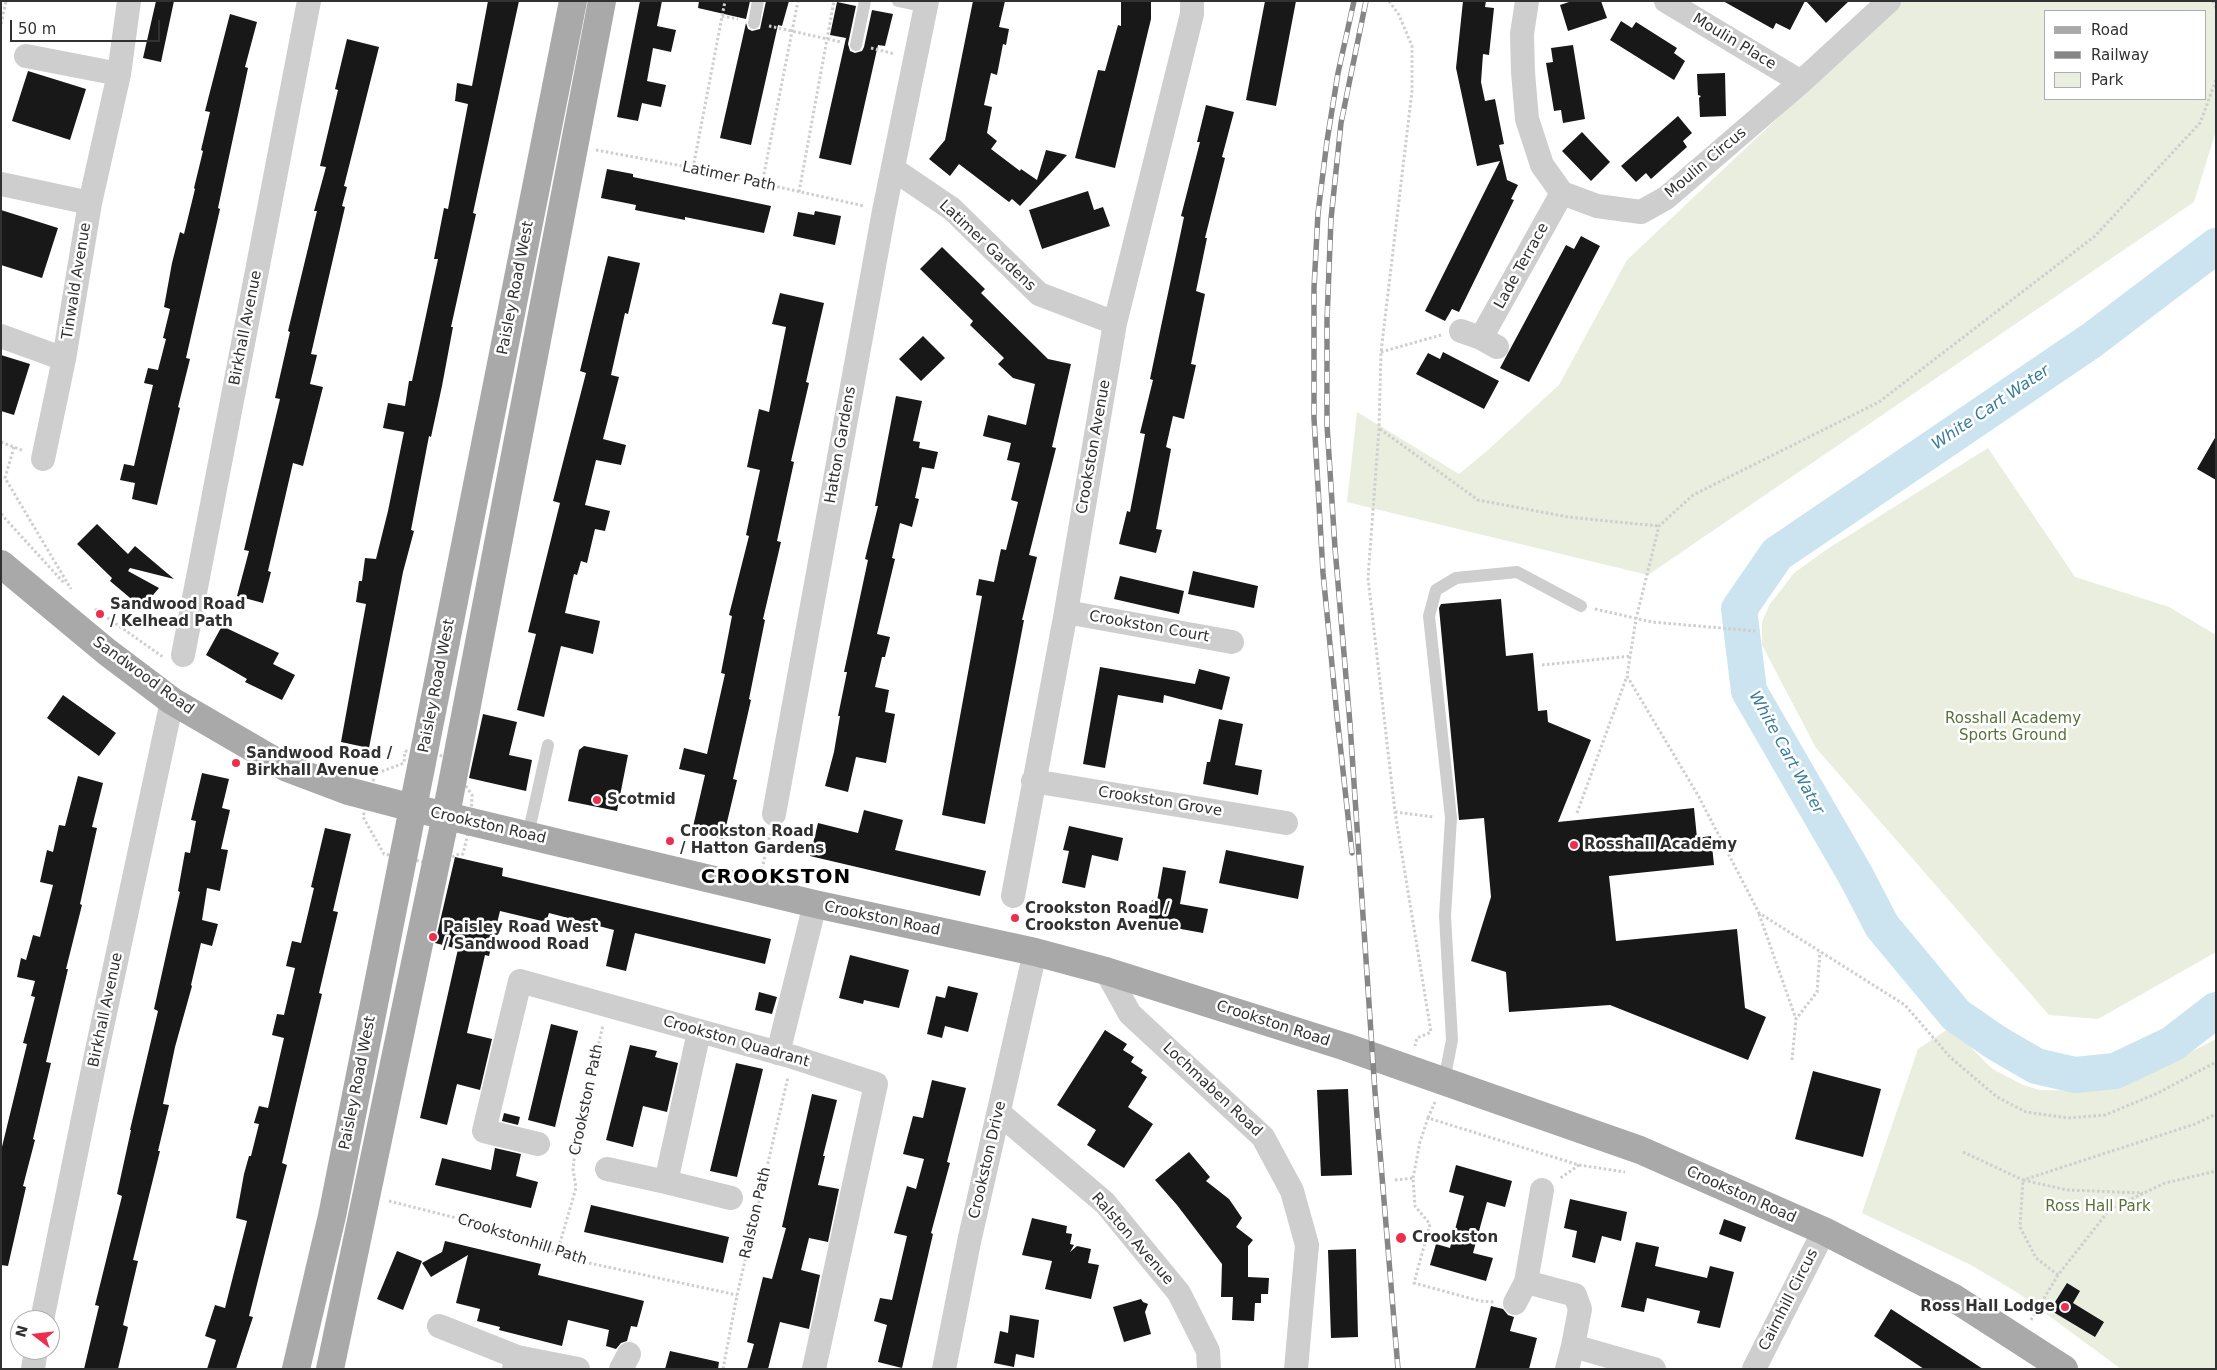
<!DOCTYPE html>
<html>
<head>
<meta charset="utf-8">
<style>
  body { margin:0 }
  #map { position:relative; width:2217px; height:1370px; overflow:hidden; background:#fff; font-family:"DejaVu Sans",sans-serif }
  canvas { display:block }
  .frame { position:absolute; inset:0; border:2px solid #313131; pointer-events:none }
  .legend { position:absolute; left:2044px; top:10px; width:162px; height:90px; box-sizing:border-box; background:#fff; border:1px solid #adadad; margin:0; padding:6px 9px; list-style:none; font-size:15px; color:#313131 }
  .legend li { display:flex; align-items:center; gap:10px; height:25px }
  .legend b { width:25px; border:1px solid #adadad }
  .north { position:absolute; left:10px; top:1310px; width:50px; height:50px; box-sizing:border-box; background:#fff; border:1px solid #adadad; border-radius:50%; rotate:286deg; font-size:14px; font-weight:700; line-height:20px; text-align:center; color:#313131 }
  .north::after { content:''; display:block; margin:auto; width:18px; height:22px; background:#ed2e4e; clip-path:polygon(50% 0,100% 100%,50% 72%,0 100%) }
  .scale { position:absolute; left:10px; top:20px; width:150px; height:22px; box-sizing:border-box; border:2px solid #313131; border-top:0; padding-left:6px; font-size:15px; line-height:18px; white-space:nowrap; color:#313131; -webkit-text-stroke:4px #fff; paint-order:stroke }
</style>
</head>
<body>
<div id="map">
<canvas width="2217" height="1370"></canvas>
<div class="frame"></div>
<ul class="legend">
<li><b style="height:6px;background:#a9a9a9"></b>Road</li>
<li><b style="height:6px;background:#868686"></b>Railway</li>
<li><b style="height:14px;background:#e9eedf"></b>Park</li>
</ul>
<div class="north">N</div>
<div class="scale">50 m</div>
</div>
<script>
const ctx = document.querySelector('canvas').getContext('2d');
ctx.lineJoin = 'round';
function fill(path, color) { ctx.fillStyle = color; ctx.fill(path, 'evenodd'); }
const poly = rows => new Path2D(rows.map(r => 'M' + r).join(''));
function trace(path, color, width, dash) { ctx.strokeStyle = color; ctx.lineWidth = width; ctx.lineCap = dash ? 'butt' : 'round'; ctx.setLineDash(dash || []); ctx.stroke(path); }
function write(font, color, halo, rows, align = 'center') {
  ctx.font = font + ' "DejaVu Sans",sans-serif'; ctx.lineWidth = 5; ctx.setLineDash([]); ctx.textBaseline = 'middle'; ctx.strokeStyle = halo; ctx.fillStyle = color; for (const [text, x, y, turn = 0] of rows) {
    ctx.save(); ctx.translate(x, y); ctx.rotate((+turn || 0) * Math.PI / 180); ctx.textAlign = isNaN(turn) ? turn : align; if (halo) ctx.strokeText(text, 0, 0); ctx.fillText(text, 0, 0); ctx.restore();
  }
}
fill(poly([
  [1902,1,2216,1,2216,131,2194,202,1648,575,1347,502,1357,412,1459,474,1488,450,1559,385,1627,260],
  [2046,11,2206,11,2206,99,2046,99],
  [1988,448,2075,577,2169,607,2216,635,2216,952,2098,1019,2049,1015,1816,748,1762,645,1762,622,1770,604,1794,573,1829,548],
  [1951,1027,1991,1068,2023,1085,2040,1090,2094,1091,2179,1058,2216,1039,2216,1369,2121,1369,2018,1293,1971,1265,1862,1213,1918,1049]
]), '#e9eedf');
trace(poly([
  [2216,246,2092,340,1777,554,1739,609,1749,691,1856,876,1882,926,1956,1015,1995,1042,2036,1066,2075,1075,2115,1071,2172,1044,2216,1010]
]), '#cbe4ef', 36);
fill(poly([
  [156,1,174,1,161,62,143,58],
  [488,1,519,1,473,213,476,214,451,327,453,327,442,386,431,437,429,436,411,530,414,531,403,572,369,748,341,742,366,604,356,602,359,581,362,581,365,558,376,559,388,511,404,432,383,428,388,403,405,406,409,381,412,381,438,259,434,259,444,208,448,209,468,104,455,101,457,83,472,86],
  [640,1,662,1,657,26,676,30,671,52,653,48,647,81,666,85,661,107,642,103,638,121,617,117],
  [699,1,750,1,746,19,698,8],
  [766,1,789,1,782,26,778,25,751,145,720,138,746,23,748,29,752,31,760,29],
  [973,1,1005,1,999,27,1009,29,1006,45,1003,44,997,75,991,73,984,105,992,107,987,133,997,141,991,149,1020,171,1021,169,1037,180,1046,150,1067,155,1020,206,1012,199,1009,202,959,164,950,176,929,159,945,140],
  [1121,1,1151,1,1151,19,1115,168,1075,158,1098,70,1105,71,1118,25,1121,26],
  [1265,1,1296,1,1276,106,1246,100],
  [1463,1,1486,1,1485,7,1494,8,1489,55,1483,54,1481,82,1485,101,1495,99,1504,144,1499,145,1507,180,1518,185,1511,199,1514,200,1459,312,1452,309,1445,321,1425,311,1500,161,1477,166,1456,68],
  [1572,1,1601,1,1607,18,1568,31,1560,5],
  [1723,1,1805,1,1790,30,1776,23,1773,29],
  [1806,1,1849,1,1826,23],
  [837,2,856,6,848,44,850,51,855,53,862,51,864,47,872,10,893,14,885,46,878,45,851,165,819,158,846,38,830,35],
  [230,14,257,22,245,67,248,68,218,208,220,209,186,358,190,359,178,407,180,408,157,505,132,499,135,483,120,480,124,464,134,466,153,385,144,383,148,368,158,370,166,339,163,338,170,309,164,307,172,263,180,232,184,234,195,189,194,188,203,151,201,150,210,112,205,111],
  [1621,21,1632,28,1636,22,1677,48,1674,53,1685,61,1674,80,1610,40],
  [347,39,379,47,344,186,347,187,342,206,345,207,311,354,317,355,310,384,323,387,303,466,293,463,268,571,271,572,263,603,237,596,249,551,244,550,280,399,275,398,290,332,288,331,317,211,314,211,326,167,320,166,338,90,335,89],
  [1573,45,1585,119,1563,123,1561,110,1554,111,1546,63,1553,62,1551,48],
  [28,71,86,89,70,140,12,121],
  [1725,73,1726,116,1700,117,1699,98,1701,96,1698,95,1697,74],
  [1206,105,1234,112,1222,157,1225,158,1205,238,1207,238,1196,291,1205,294,1191,364,1196,365,1184,419,1173,416,1166,447,1171,449,1156,529,1162,530,1156,553,1119,544,1127,511,1130,512,1145,434,1140,433,1153,380,1150,379,1184,217,1181,216,1200,142,1197,142],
  [1678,116,1692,133,1683,141,1687,147,1651,179,1646,173,1636,182,1621,166],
  [1582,132,1610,162,1591,181,1562,151],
  [607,169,633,174,633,177,771,206,764,233,685,217,685,220,635,210,636,205,601,198],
  [1088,191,1094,210,1103,207,1110,226,1042,249,1029,210],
  [1,210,58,228,42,278,1,265],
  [815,211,841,216,835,245,793,236,798,212,814,215],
  [1581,236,1600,246,1529,382,1500,368,1566,245,1574,249],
  [942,247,985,289,981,293,1048,359,1071,364,1052,447,1056,448,1029,555,1037,557,1022,620,1024,620,985,824,942,815,982,596,976,595,979,579,994,582,1001,549,1006,550,1018,502,1011,500,1020,463,1007,460,1011,443,983,436,988,415,1026,425,1035,384,1013,378,998,364,1004,358,970,325,973,321,920,269],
  [608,256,640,263,628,314,625,313,611,375,619,377,603,439,626,445,621,465,596,460,585,505,610,511,605,531,595,529,587,563,581,561,577,575,574,574,565,613,600,621,593,654,561,646,544,717,517,710,536,634,528,632,560,503,553,501,586,373,580,371],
  [780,293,824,303,806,382,809,383,791,461,794,462,777,541,781,542,763,619,765,620,749,699,751,700,733,779,737,780,723,839,692,831,705,775,679,769,684,748,707,754,725,674,721,673,732,616,729,615,749,536,746,535,760,470,747,467,759,409,769,412,786,327,772,324],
  [923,336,945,358,921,381,899,359],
  [1443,352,1499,381,1484,409,1416,374,1428,353,1440,359],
  [1,355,30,364,14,415,1,411],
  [896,396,922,401,913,441,920,442,919,448,938,452,934,469,922,467,915,498,919,499,912,527,900,523,892,558,895,559,877,634,890,637,885,657,882,657,875,687,889,690,885,712,895,714,886,763,856,757,848,792,825,786,834,752,840,716,838,716,847,672,844,672,868,560,865,559,878,506,875,506],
  [2216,436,2216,480,2197,469],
  [97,524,128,554,135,546,174,579,130,568,128,571,159,588,142,608,110,581,112,578,77,544],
  [1193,571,1258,586,1254,608,1188,594],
  [1120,576,1184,591,1179,614,1114,599],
  [1501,599,1506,656,1533,653,1538,711,1547,710,1548,722,1591,740,1558,822,1694,808,1697,838,1711,836,1714,865,1609,876,1616,941,1737,929,1745,1008,1766,1017,1748,1060,1610,1005,1509,1012,1506,972,1471,961,1491,897,1484,818,1459,820,1439,608,1441,604],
  [222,626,279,653,273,664,295,675,282,700,245,682,247,679,206,655],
  [1100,667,1195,684,1199,669,1230,677,1222,710,1164,695,1163,703,1118,695,1105,768,1083,764],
  [63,695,116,733,99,756,47,718],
  [483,714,517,722,509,755,532,760,526,791,469,778],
  [1219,719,1243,724,1235,765,1262,770,1258,795,1203,784,1207,762,1210,762],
  [584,746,628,755,617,811,568,801,579,750],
  [202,773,229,779,222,808,230,810,221,849,228,850,220,891,207,888,202,920,218,924,212,946,201,943,191,985,192,986,175,1047,163,1104,169,1105,158,1151,160,1151,133,1260,138,1261,123,1325,128,1327,118,1369,84,1369,99,1306,95,1305,122,1196,117,1194,131,1130,130,1130,158,1011,154,1009,180,892,178,891,185,852,190,853,196,821,191,820],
  [78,776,103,783,92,827,97,828,80,904,82,905,66,969,68,969,46,1062,51,1063,33,1139,35,1140,23,1186,26,1187,8,1266,1,1265,1,1151,27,1044,23,1043,35,997,31,996,35,981,17,977,21,958,26,960,33,935,40,937,53,885,40,882,47,850,53,852,59,825,65,826],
  [864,810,903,820,895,850,986,871,980,896,810,856,818,823,858,833],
  [1069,826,1123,838,1118,861,1092,855,1085,888,1062,883,1069,851,1063,850],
  [325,828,351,834,333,911,338,912,319,993,322,994,282,1163,287,1165,249,1316,253,1317,236,1369,207,1369,216,1340,205,1336,215,1305,225,1308,247,1221,236,1218,244,1174,249,1156,251,1156,259,1124,254,1123,259,1106,268,1108,284,1038,272,1035,277,1014,284,1015,295,968,286,966,292,941,301,943,314,888,311,887],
  [1226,850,1304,866,1298,899,1219,883],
  [455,857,503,868,502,876,771,939,765,964,635,933,626,971,606,966,614,930,549,913,546,922,500,911,489,956,485,955,467,1033,492,1039,480,1090,457,1084,447,1125,420,1118,458,949,435,943],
  [1163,867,1186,871,1180,904,1208,909,1203,933,1148,923,1152,900,1157,901],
  [850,955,909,970,899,1008,864,1000,863,1004,839,998],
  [948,986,978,993,968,1032,945,1026,942,1038,927,1034,936,996,945,998],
  [759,992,777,997,772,1014,755,1010],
  [551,1024,578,1031,555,1127,528,1120],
  [1105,1030,1127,1044,1123,1050,1134,1057,1131,1062,1143,1070,1141,1073,1147,1077,1128,1107,1153,1124,1124,1168,1087,1145,1096,1130,1057,1105],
  [630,1045,657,1051,655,1057,678,1063,667,1112,643,1106,633,1147,606,1140],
  [736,1063,763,1069,737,1177,710,1171],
  [1813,1071,1881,1089,1863,1157,1795,1139],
  [932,1080,966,1088,947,1162,950,1163,931,1233,933,1234,902,1368,878,1362,887,1325,874,1321,880,1298,892,1300,907,1236,894,1233,907,1186,916,1189,924,1159,903,1154,913,1116,923,1118],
  [1348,1089,1352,1175,1321,1176,1317,1090],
  [812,1094,837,1100,823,1156,825,1156,818,1185,839,1189,828,1242,809,1238,801,1270,820,1275,809,1329,780,1322,768,1369,747,1369,754,1344,747,1342,763,1277,772,1279,786,1228,782,1227],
  [504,1113,520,1117,518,1125,502,1121],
  [495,1148,521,1154,516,1176,538,1182,531,1208,435,1185,442,1158,491,1170],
  [1189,1152,1210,1177,1206,1181,1229,1199,1242,1218,1236,1227,1253,1240,1248,1246,1248,1277,1269,1278,1268,1294,1261,1294,1261,1303,1255,1303,1254,1321,1232,1320,1233,1297,1221,1297,1222,1264,1177,1205,1155,1180],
  [1456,1165,1512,1181,1505,1207,1487,1202,1473,1253,1493,1258,1486,1281,1430,1265,1436,1244,1450,1248,1464,1196,1449,1192],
  [1570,1199,1627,1212,1621,1241,1602,1236,1595,1263,1572,1257,1577,1231,1564,1228],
  [591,1205,729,1237,723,1263,584,1232],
  [1032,1218,1067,1226,1066,1233,1072,1234,1070,1244,1074,1245,1070,1252,1077,1246,1091,1249,1088,1263,1099,1265,1091,1299,1045,1289,1052,1261,1022,1255],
  [1724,1219,1746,1227,1741,1242,1719,1234],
  [445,1241,541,1264,538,1275,644,1301,637,1327,631,1326,627,1341,621,1343,616,1349,606,1346,609,1330,568,1320,562,1346,499,1330,500,1327,477,1321,480,1309,456,1303,468,1255,431,1277,422,1263,442,1252],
  [1636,1242,1659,1247,1655,1266,1707,1278,1710,1266,1734,1272,1720,1328,1697,1323,1700,1311,1647,1298,1644,1312,1621,1307],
  [1356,1249,1358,1337,1331,1338,1328,1250],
  [397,1251,422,1261,403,1310,377,1299],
  [2067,1283,2080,1291,2073,1303,2104,1322,2095,1337,2050,1310],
  [1141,1299,1143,1302,1148,1304,1145,1312,1151,1334,1124,1342,1113,1307],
  [1491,1306,1503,1309,1508,1315,1514,1317,1510,1331,1537,1338,1529,1369,1475,1369],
  [1891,1309,1983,1369,1924,1369,1874,1336],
  [1010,1315,1039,1320,1034,1358,1016,1354,1014,1367,994,1363,1000,1331,1008,1333],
  [670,1351,719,1362,718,1369,665,1369]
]), '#181818');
trace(poly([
  [1389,1,1399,15,1412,46,1412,91,1381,352,1379,429,1368,578,1395,812,1431,1032,1417,1038,1415,1046],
  [2213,1,2216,9],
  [722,16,738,19],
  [1,24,6,1],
  [769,26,841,42],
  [871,48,895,54],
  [2216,80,2200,123,2095,236,1879,402,1693,495,1659,526,1636,619,1627,676,1699,797,1759,913,1905,1005,1950,1057,1997,1097,2026,1112,2068,1118,2105,1115,2158,1093,2216,1062],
  [596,150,693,168,864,206],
  [693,168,725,1],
  [762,184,798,1],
  [799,192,834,1],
  [1381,352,1441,335],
  [1380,429,1478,500,1568,517,1659,526],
  [1,442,24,451],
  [14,447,5,478,71,589],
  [1,514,64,583],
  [95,609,163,657],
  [1595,609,1652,622,1755,631],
  [1542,665,1631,656],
  [405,751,466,759,462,780,472,795,471,821,463,854,455,855,443,866,384,854,363,817,375,774,404,763,405,751],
  [1395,812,1434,817],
  [1577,813,1627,676],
  [762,869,770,834],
  [1759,914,1796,1019],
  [1792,1060,1796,1019,1817,992,1820,952],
  [1428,1118,1435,1102],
  [1963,1152,2023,1180,2195,1124,2216,1114],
  [1579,1165,1625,1172],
  [1413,1178,1420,1142,1428,1118,1579,1165,1559,1179],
  [1395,1180,1413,1178,1415,1206,1430,1224,1414,1283,1480,1301,1495,1302],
  [389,1201,496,1228,575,1260,737,1295],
  [557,1253,576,1188,573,1169,576,1142,603,1025],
  [2058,1275,2036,1258,2020,1227,2023,1180,2067,1190,2143,1193],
  [2031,1320,2058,1275,2110,1209,2165,1183,2216,1171],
  [723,1369,737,1295,788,1077]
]), '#cecece', 3, [2.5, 2.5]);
trace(poly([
  [898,1,926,7],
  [754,23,758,1],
  [856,45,865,1],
  [528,835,548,745],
  [1444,1081,1452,1040,1445,916,1451,818,1429,616,1436,590,1456,578,1517,572,1581,606]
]), '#cecece', 12);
trace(poly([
  [1527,1,1522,34,1523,72,1527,119,1542,165,1562,193,1597,206,1641,212,1666,198,1801,82,1889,1],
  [1666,1,1801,82],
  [26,56,119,74,129,1],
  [893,169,952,209,1039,294,1115,323],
  [1,184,90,203],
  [1461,331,1481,338,1497,347],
  [1,336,64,359],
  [1481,338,1562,193],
  [43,459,64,359,90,203,119,74],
  [1066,612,1232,642],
  [183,655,309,1],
  [1033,781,1286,823],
  [774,814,884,211,927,1],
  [1013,896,1066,612,1115,323,1192,14,1192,1],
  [1106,971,1130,1014,1263,1137,1292,1191,1307,1245,1296,1369],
  [699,1032,666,1182,731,1198],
  [778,1053,815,904],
  [999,1113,1105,1203,1179,1293,1208,1351,1209,1369],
  [538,1144,484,1131,520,981,793,1057,876,1084,814,1369],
  [607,1169,666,1182],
  [1542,1190,1526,1282,1575,1295,1580,1309,1573,1346,1654,1369],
  [1515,1303,1526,1282],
  [42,1320,96,1055,172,701],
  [439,1326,517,1357],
  [33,1369,36,1350],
  [514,1369,517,1357,578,1369],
  [621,1369,629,1354],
  [944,1369,969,1242,1035,952],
  [1567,1369,1573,1346],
  [1754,1369,1824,1231]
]), '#cecece', 24);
trace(poly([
  [1,564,107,652,172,701,287,768,348,791,413,808,815,904,1035,952,1106,971,1346,1047,1640,1150,1824,1231,1954,1298,2064,1369],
  [296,1369,332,1216,573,1],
  [330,1369,446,815,602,1]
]), '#a9a9a9', 28);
const rail = poly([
  [1366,1,1341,123,1331,219,1327,320,1327,425,1335,548,1350,724,1375,1092,1398,1369],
  [1352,853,1337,716,1323,573,1314,418,1314,288,1318,213,1327,141,1338,73,1354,1]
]);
trace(rail, '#868686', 5.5);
trace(rail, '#fff', 4, [11]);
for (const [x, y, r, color] of [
  [100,614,5,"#ed2e4e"],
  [236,763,5,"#ed2e4e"],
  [597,800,5,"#ed2e4e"],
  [670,841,5,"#ed2e4e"],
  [1574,845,5,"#ed2e4e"],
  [1015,918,5,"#ed2e4e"],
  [433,937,5,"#ed2e4e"],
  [1401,1238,6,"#ed2e4e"],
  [2065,1307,5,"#ed2e4e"]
]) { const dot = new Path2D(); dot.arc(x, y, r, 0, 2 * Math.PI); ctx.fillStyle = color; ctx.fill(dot); trace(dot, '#fff', 2); }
write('15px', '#313131', '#fff', [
  ["Moulin Place",1734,42,31],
  ["Moulin Circus",1706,163,-40],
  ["Latimer Path",729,177,12],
  ["Latimer Gardens",987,246,43],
  ["Lade Terrace",1522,266,-61],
  ["Tinwald Avenue",77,281,-81],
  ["Paisley Road West",516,288,-79],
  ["Birkhall Avenue",246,328,-79],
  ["Hatton Gardens",841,445,-80],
  ["Crookston Avenue",1094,447,-80],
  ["Crookston Court",1149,627,10],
  ["Sandwood Road",143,676,36],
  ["Paisley Road West",437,686,-79],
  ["Crookston Grove",1160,802,9],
  ["Crookston Road",488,826,13],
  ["Crookston Road",882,919,12],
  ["Birkhall Avenue",106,1010,-78],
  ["Crookston Road",1273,1024,18],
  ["Crookston Quadrant",736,1042,16],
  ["Paisley Road West",358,1083,-79],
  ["Lochmaben Road",1212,1090,43],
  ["Crookston Path",587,1100,-78],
  ["Crookston Drive",988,1160,-77],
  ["Crookston Road",1741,1195,24],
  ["Ralston Path",756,1213,-77],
  ["Ralston Avenue",1132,1239,49],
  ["Crookstonhill Path",522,1240,18],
  ["Cairnhill Circus",1789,1300,-63]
]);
write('bold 15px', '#313131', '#fff', [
  ["Sandwood Road",110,605],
  ["/ Kelhead Path",110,622],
  ["Sandwood Road /",246,754],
  ["Birkhall Avenue",246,771],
  ["Scotmid",607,800],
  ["Crookston Road",680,832],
  ["/ Hatton Gardens",680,849],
  ["Rosshall Academy",1584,845],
  ["Crookston Road /",1025,909],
  ["Crookston Avenue",1025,926],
  ["Paisley Road West",443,928],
  ["/ Sandwood Road",443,945],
  ["Crookston",1412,1238],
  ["Ross Hall Lodge",2055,1307,"right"]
], 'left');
write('15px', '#59703c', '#fff', [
  ["Rosshall Academy",2013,719],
  ["Sports Ground",2013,736],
  ["Ross Hall Park",2098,1207]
]);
write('italic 16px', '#3a7c99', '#fff', [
  ["White Cart Water",1991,408,-34],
  ["White Cart Water",1786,753,61]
]);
ctx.letterSpacing = '1px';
write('bold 20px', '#000', '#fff', [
  ["CROOKSTON",776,878]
]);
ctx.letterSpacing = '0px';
</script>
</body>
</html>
